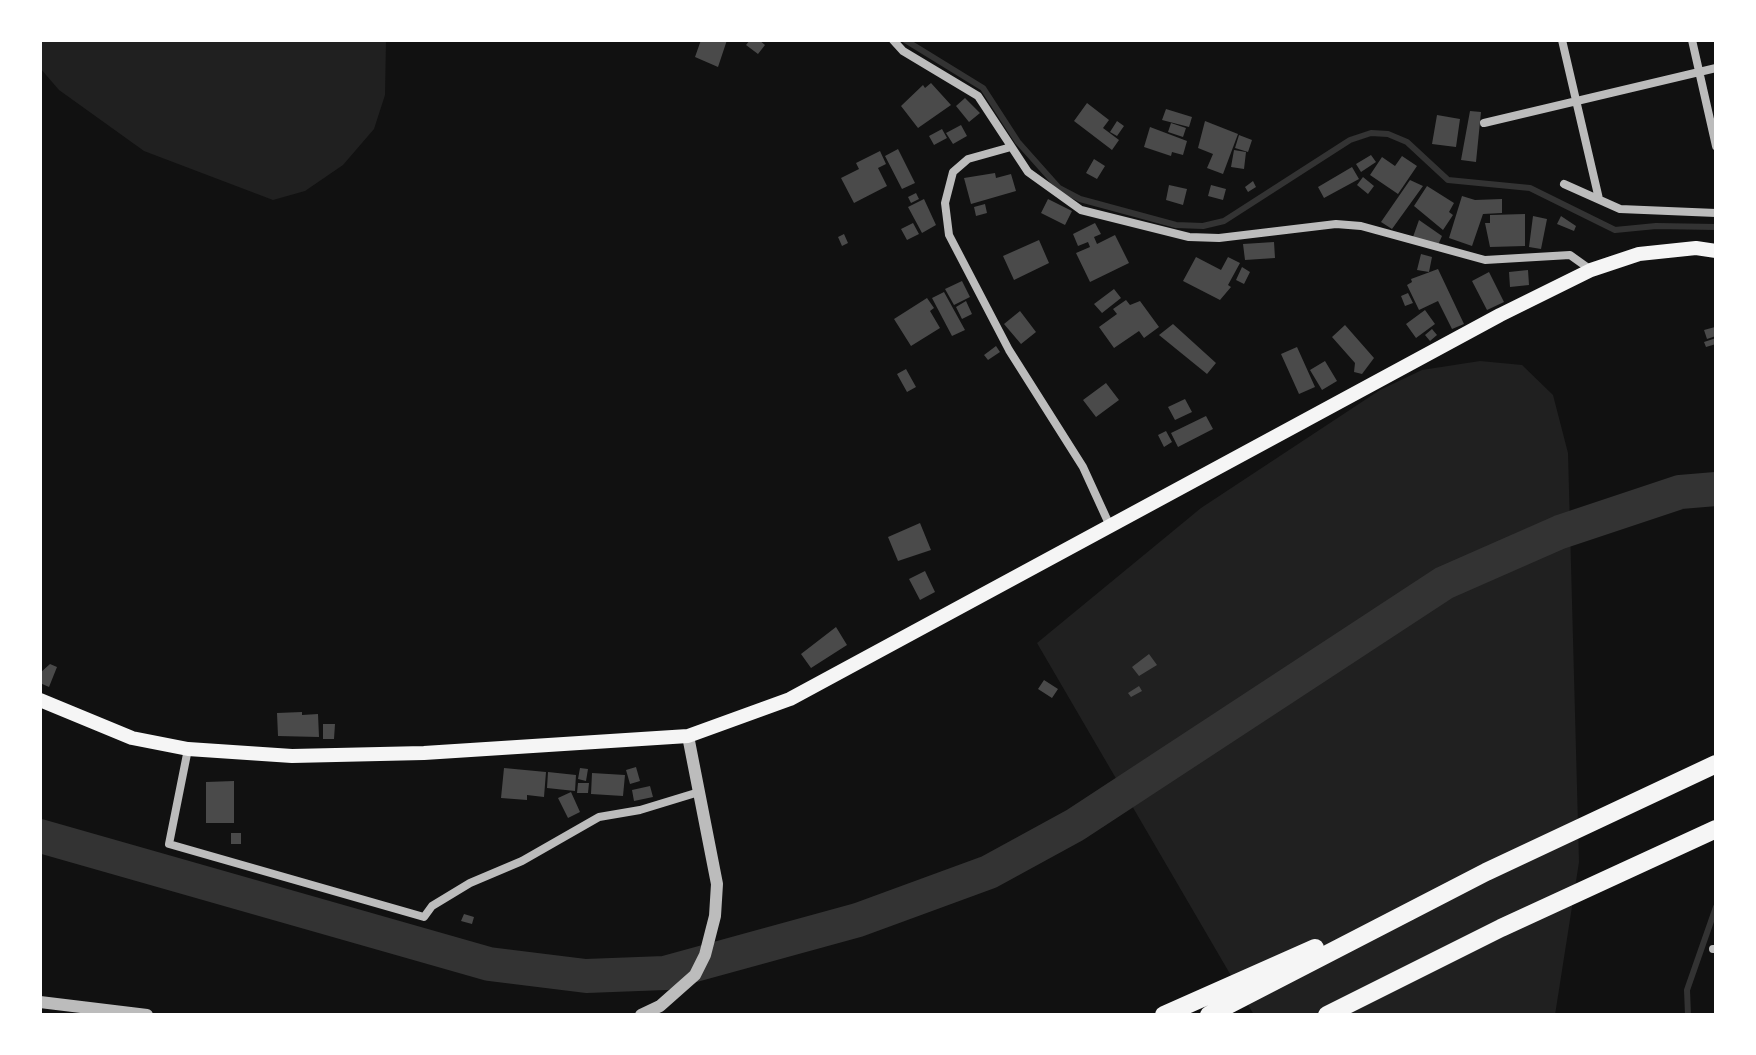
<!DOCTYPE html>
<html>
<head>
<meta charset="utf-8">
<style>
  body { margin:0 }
  #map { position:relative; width:1756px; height:1055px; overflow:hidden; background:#111; font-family:Inter,sans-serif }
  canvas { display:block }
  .frame { position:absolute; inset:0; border:42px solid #fff; pointer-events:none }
</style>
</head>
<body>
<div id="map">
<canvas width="1756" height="1055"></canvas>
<div class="frame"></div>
</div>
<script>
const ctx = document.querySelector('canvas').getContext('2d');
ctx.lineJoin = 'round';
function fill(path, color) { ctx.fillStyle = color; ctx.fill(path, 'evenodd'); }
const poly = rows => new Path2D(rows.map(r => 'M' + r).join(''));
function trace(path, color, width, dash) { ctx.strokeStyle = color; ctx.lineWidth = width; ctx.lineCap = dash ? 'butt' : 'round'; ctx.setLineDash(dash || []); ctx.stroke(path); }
fill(poly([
  [40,40,386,40,385,95,374,129,343,165,305,191,273,200,144,151,59,90,40,68],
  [1480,361,1522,365,1553,395,1568,453,1579,862,1555,1015,1254,1015,1037,643,1201,508,1380,390,1422,370]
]), '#202020');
trace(poly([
  [905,40,983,88,1018,142,1059,188,1080,199,1176,225,1203,226,1224,221,1350,140,1371,133,1388,134,1407,142,1448,180,1530,188,1615,230,1656,226,1716,227],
  [1688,1015,1687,990,1716,907]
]), '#333', 6);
trace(poly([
  [40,836,489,964,586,976,665,973,858,920,989,872,1075,825,1444,583,1560,532,1680,492,1716,489]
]), '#333', 34);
fill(poly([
  [701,40,727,40,718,67,695,57],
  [750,40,759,40,765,45,758,54,746,45],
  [931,83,951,105,918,128,901,106,923,85,925,88],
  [965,98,980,113,969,122,956,106],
  [1087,103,1109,120,1103,128,1119,140,1112,150,1074,121],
  [1166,109,1192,117,1189,127,1162,120],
  [1470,111,1481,112,1476,162,1461,160],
  [1437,115,1460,119,1456,147,1432,144],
  [1117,121,1124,126,1117,136,1110,132],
  [1205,121,1238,134,1223,174,1207,168,1213,154,1198,148],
  [1171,123,1186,128,1183,137,1168,132],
  [961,125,967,136,953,144,946,133],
  [1150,127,1187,141,1183,155,1172,152,1171,156,1144,147],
  [942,129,947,138,934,145,929,136],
  [1239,135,1252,140,1248,152,1235,148],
  [898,149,915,183,902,189,885,156],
  [1234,150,1246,152,1244,169,1231,167],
  [880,151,886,164,878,168,887,186,854,203,841,178,859,169,856,163],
  [1371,155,1376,162,1361,172,1356,164],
  [1402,156,1417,166,1398,194,1370,175,1382,157,1395,166],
  [1094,159,1105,166,1097,179,1086,173],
  [1352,167,1359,179,1324,198,1318,187],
  [995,173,996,178,1011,174,1016,191,971,204,964,178],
  [1363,177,1374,186,1368,194,1357,185],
  [1410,180,1423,186,1392,229,1381,222],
  [1253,181,1256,187,1248,192,1245,187],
  [1169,185,1187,189,1183,205,1166,200],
  [1211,185,1226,189,1223,200,1208,196],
  [1427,186,1454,203,1449,212,1453,215,1443,230,1414,206],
  [916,193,919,199,911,203,908,197],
  [1462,196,1475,200,1502,199,1502,213,1483,214,1472,246,1449,238],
  [924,199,936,225,922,233,908,207],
  [1048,199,1072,211,1065,225,1041,213],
  [985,204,987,213,976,216,974,207],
  [1525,214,1525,246,1490,247,1485,223,1490,223,1490,215],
  [1533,216,1547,219,1541,249,1529,247],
  [1561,216,1576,226,1574,231,1557,224],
  [1419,220,1442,236,1438,245,1413,237],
  [913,223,919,234,907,240,901,229],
  [1095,223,1101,234,1094,237,1097,244,1115,235,1129,263,1090,282,1076,253,1090,247,1088,242,1078,246,1073,234],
  [844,234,848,243,842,246,838,237],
  [1039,240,1049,263,1014,280,1003,256],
  [1274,242,1275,258,1245,260,1243,244],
  [1421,254,1432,257,1429,272,1417,270],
  [1196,257,1221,270,1228,257,1240,263,1228,285,1231,287,1220,300,1183,281],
  [1242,267,1250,272,1244,284,1236,280],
  [1438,269,1464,324,1452,329,1438,301,1419,310,1407,285,1412,282,1411,279],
  [1528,270,1529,285,1510,287,1509,272],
  [1489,272,1504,302,1487,310,1472,281],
  [962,281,970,297,954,305,945,289],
  [1114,289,1121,298,1102,313,1094,304],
  [944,292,965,330,952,336,932,298],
  [1408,293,1413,303,1405,306,1401,296],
  [927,298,934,308,930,311,940,328,911,346,894,319],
  [1126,300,1130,305,1140,301,1159,327,1144,338,1139,331,1114,348,1099,327,1117,314,1113,309],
  [966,301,972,314,962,319,956,307],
  [1425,310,1435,324,1416,338,1406,324],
  [1020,311,1036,332,1021,344,1004,324],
  [1173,324,1216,363,1207,374,1159,335],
  [1345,325,1374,358,1362,374,1354,372,1355,363,1332,337],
  [1715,327,1716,336,1707,339,1704,330],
  [1432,329,1437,335,1430,341,1425,335],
  [1716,338,1716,344,1706,347,1704,342],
  [996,346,1000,352,988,360,984,355],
  [1297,347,1315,387,1299,394,1281,354],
  [1325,361,1337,381,1322,390,1310,370],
  [906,369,916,387,907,392,897,374],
  [1106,383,1119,400,1096,417,1083,400],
  [1185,399,1192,412,1175,420,1168,407],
  [1206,416,1213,429,1178,447,1171,433],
  [1166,431,1172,442,1164,447,1158,435],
  [920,523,931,550,898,561,888,537],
  [925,571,935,592,920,600,909,579],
  [836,627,847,645,811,668,801,654],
  [1149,654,1157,665,1139,676,1132,667],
  [50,664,57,667,49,687,40,683,40,673],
  [1044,680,1058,689,1052,698,1038,689],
  [1139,686,1142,691,1131,697,1128,693],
  [302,712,302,715,318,714,319,737,278,736,277,713],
  [323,724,335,724,334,739,323,739],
  [636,767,640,781,630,784,626,770],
  [504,768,546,772,544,797,527,795,527,800,501,798],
  [580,768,588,769,586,781,578,779],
  [548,772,576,775,575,791,547,788],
  [592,773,625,775,623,796,591,794],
  [234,781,234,823,206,823,206,782],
  [578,783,589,783,588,793,577,793],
  [650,786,653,797,634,801,632,790],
  [571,792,580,812,568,818,558,798],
  [231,833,241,833,241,844,231,844],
  [464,914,474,917,472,924,461,921]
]), '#4a4a4a');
trace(poly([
  [893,40,903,51,978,96,1028,172,1081,210,1189,237,1219,238,1336,224,1361,226,1485,260,1570,255,1591,270],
  [1562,40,1599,199],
  [1692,40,1716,146],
  [1484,123,1716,68],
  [1011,147,968,159,953,172,945,203,949,235,1009,350,1083,467,1110,526],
  [1564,184,1620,209,1716,213],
  [188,749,169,844,424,917,432,906,470,883,522,861,599,817,640,810,699,792],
  [1713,949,1716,949]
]), '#bcbcbc', 8);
trace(poly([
  [40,1002,147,1015],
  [641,1015,660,1006,695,975,705,955,715,916,717,884,688,736]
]), '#bcbcbc', 12);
trace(poly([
  [40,700,132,738,188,749,292,756,424,753,688,736,790,699,1500,315,1591,270,1639,254,1696,248,1716,251]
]), '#f5f5f5', 14);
trace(poly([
  [1164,1015,1315,948],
  [1209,1015,1486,872,1716,764],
  [1327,1015,1501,928,1716,829]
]), '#f5f5f5', 18);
</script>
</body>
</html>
